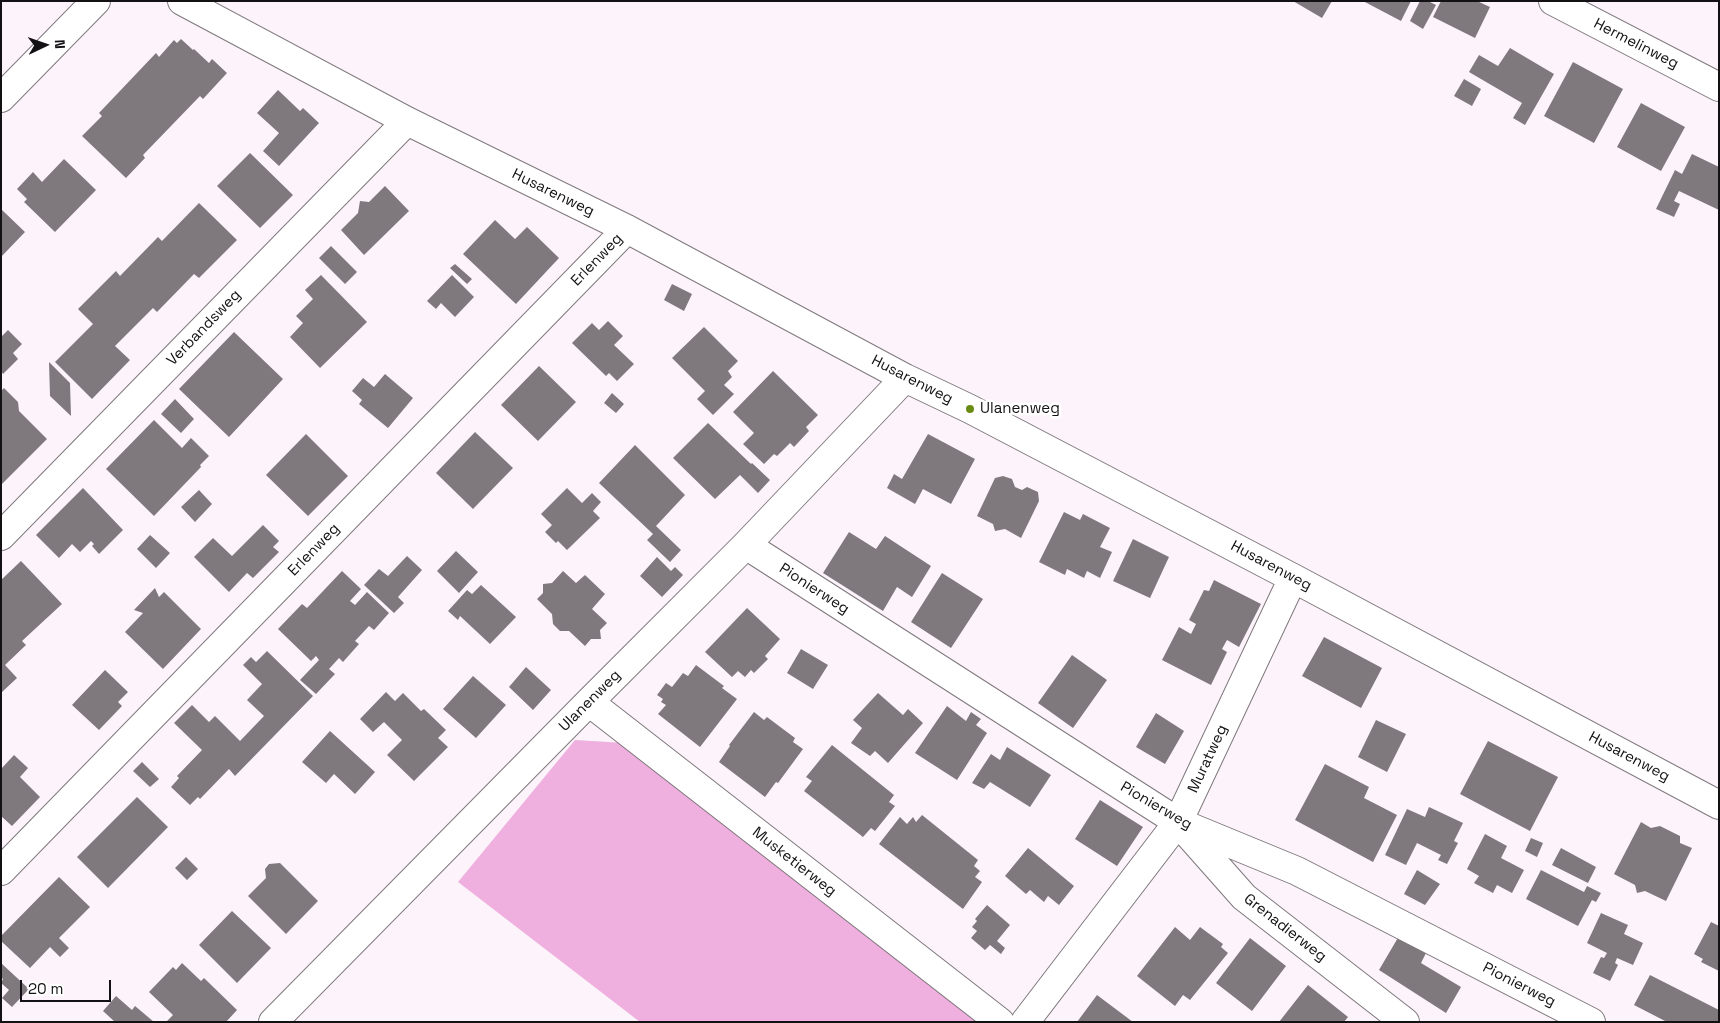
<!DOCTYPE html>
<html>
<head>
<meta charset="utf-8">
<style>
  body { margin:0 }
  #map { position:relative; width:1720px; height:1023px; overflow:hidden; background:#fcf4fa; font-family:"Space Grotesk",sans-serif }
  canvas { display:block }
  .frame { position:absolute; inset:0; border:2px solid #131113; pointer-events:none }
  .north { position:absolute; left:20px; top:20px; width:50px; height:50px; -webkit-text-stroke:4px #fff; paint-order:stroke; rotate:87deg; font-size:14px; font-weight:700; line-height:20px; text-align:center; color:#131113 }
  .north::after { content:''; display:block; margin:auto; width:18px; height:22px; background:#131113; clip-path:polygon(50% 0,100% 100%,50% 72%,0 100%) }
  .scale { position:absolute; left:20px; top:980px; width:91px; height:22px; box-sizing:border-box; border:2px solid #131113; border-top:0; padding-left:6px; font-size:15px; line-height:18px; white-space:nowrap; color:#131113; -webkit-text-stroke:4px #fff; paint-order:stroke }
</style>
</head>
<body>
<div id="map">
<canvas width="1720" height="1023"></canvas>
<div class="frame"></div>
<div class="north">N</div>
<div class="scale">20 m</div>
</div>
<script>
const ctx = document.querySelector('canvas').getContext('2d');
ctx.lineJoin = 'round';
function fill(path, color) { ctx.fillStyle = color; ctx.fill(path, 'evenodd'); }
const poly = rows => new Path2D(rows.map(r => 'M' + r).join(''));
function trace(path, color, width, dash) { ctx.strokeStyle = color; ctx.lineWidth = width; ctx.lineCap = dash ? 'butt' : 'round'; ctx.setLineDash(dash || []); ctx.stroke(path); }
function write(font, color, halo, rows, align = 'center') {
  ctx.font = font + ' "Space Grotesk",sans-serif'; ctx.lineWidth = 5; ctx.setLineDash([]); ctx.textBaseline = 'middle'; ctx.strokeStyle = halo; ctx.fillStyle = color; for (const [text, x, y, turn = 0] of rows) {
    ctx.save(); ctx.translate(x, y); ctx.rotate((+turn || 0) * Math.PI / 180); ctx.textAlign = isNaN(turn) ? turn : align; if (halo) ctx.strokeText(text, 0, 0); ctx.fillText(text, 0, 0); ctx.restore();
  }
}
fill(poly([
  [575,740,625,743,985,1022,640,1022,458,882]
]), '#efb0df');
fill(poly([
  [1293,1,1332,1,1322,18],
  [1363,1,1411,1,1401,21],
  [1420,1,1428,1,1436,5,1423,29,1410,21],
  [1441,1,1477,1,1490,7,1475,38,1433,17],
  [181,39,193,50,194,49,209,63,212,59,227,73,203,99,200,96,143,155,145,158,126,178,82,136,102,116,99,113,156,53,159,57,174,40,177,43],
  [1510,48,1554,74,1525,125,1513,118,1522,103,1469,72,1479,55,1498,66],
  [1573,62,1623,89,1594,143,1544,116],
  [1464,79,1481,89,1472,106,1454,96],
  [278,90,300,111,303,108,319,123,279,166,263,151,279,133,257,113],
  [1641,103,1685,127,1661,171,1617,147],
  [250,153,293,195,260,228,217,186],
  [1692,154,1719,167,1719,210,1679,191,1674,201,1680,204,1674,217,1656,209,1675,170,1682,174],
  [64,159,96,190,55,232,24,202,27,199,17,189,33,172,42,182],
  [385,186,409,211,364,255,341,230,358,213,360,201,369,202],
  [199,203,237,240,199,278,194,274,157,312,153,308,115,346,130,360,92,399,55,362,93,324,78,309,116,271,120,276,158,237,162,241],
  [1,209,25,232,1,257],
  [495,220,515,239,527,227,559,258,516,304,463,254],
  [331,246,357,272,345,284,319,258],
  [455,264,472,279,467,284,450,268],
  [321,275,367,322,320,368,290,337,303,323,296,316,313,299,305,290],
  [452,275,474,297,455,317,441,303,436,309,427,301],
  [672,284,692,294,684,311,664,300],
  [608,321,623,336,614,345,634,364,617,381,609,373,606,376,572,343,592,323,599,330],
  [704,327,738,361,728,371,732,377,724,385,734,394,713,415,697,399,705,391,672,358],
  [8,330,22,344,13,353,18,359,3,374,1,371,1,337],
  [234,332,283,379,229,437,179,389],
  [49,362,70,383,71,416,50,396],
  [539,366,576,402,538,441,501,405],
  [773,371,818,415,806,427,809,431,794,447,790,443,777,456,774,454,764,464,743,444,754,433,733,412],
  [385,374,413,398,388,428,359,404,362,400,352,391,363,378,374,387],
  [4,388,18,402,19,411,47,439,2,484,1,391],
  [612,393,624,404,616,413,604,403],
  [175,399,194,419,181,433,161,414],
  [154,420,182,448,191,438,209,456,200,465,201,467,154,516,106,469],
  [708,423,751,464,752,463,770,480,758,493,740,475,715,499,673,458],
  [475,432,513,468,473,509,436,473],
  [306,434,348,476,308,516,266,475],
  [928,434,975,459,951,504,923,489,915,504,887,488,894,474,902,479],
  [635,445,685,495,656,526,681,550,670,562,647,540,653,534,599,483],
  [1003,476,1012,479,1015,487,1022,490,1027,487,1038,492,1039,501,1021,538,1005,529,995,531,993,524,977,516,995,478],
  [83,488,123,530,99,554,92,546,94,544,91,541,80,552,72,544,59,558,36,535],
  [567,488,582,503,592,493,601,502,593,511,600,518,567,550,558,541,556,543,545,532,552,525,541,514],
  [199,490,212,504,195,522,181,507],
  [1064,512,1080,520,1083,514,1110,528,1100,547,1112,552,1100,578,1087,571,1084,578,1067,569,1065,575,1039,562],
  [263,525,279,541,273,547,279,552,253,578,247,573,229,592,194,557,213,538,232,556],
  [849,532,876,549,885,536,931,566,912,597,897,587,883,611,823,573],
  [150,535,170,553,156,568,137,549],
  [1133,539,1169,557,1150,598,1113,581],
  [456,551,478,572,459,593,437,571],
  [407,556,422,570,398,597,404,603,394,613,364,585,379,569,388,576],
  [657,557,671,571,675,567,683,575,662,597,640,576],
  [21,561,62,604,22,641,26,645,5,665,17,678,1,693,1,580],
  [342,571,361,589,350,601,355,605,367,592,389,613,374,630,369,626,355,641,359,644,343,662,339,658,329,669,335,674,316,694,300,680,319,660,316,656,311,661,278,629,302,604,307,608],
  [563,571,576,583,585,575,605,594,592,609,607,623,600,630,601,639,591,639,585,646,569,631,560,631,553,624,552,614,537,599,543,593,543,584,552,583],
  [942,573,983,599,951,648,911,622],
  [1214,580,1261,604,1239,647,1227,640,1222,649,1227,652,1211,685,1162,660,1179,627,1191,634,1196,624,1189,620,1204,590,1209,591],
  [481,585,516,617,490,644,460,616,458,620,448,611,467,590,472,594],
  [155,588,159,597,164,592,201,629,163,669,125,632,143,613,134,610],
  [747,608,780,639,765,656,768,659,754,673,751,670,745,677,738,671,732,677,705,652],
  [1324,637,1382,668,1361,708,1302,676],
  [801,649,828,665,813,689,787,673],
  [267,651,313,696,235,776,229,769,200,799,198,797,190,805,171,787,179,778,177,776,202,750,174,723,192,705,209,722,215,716,240,741,264,716,247,700,262,684,243,665,251,657,256,662],
  [1072,655,1107,680,1073,728,1038,703],
  [696,665,724,686,722,688,737,699,700,747,658,714,666,705,661,702,663,699,657,695,666,683,672,687,683,673,688,676],
  [526,667,551,690,533,710,509,687],
  [105,670,128,692,118,702,122,706,99,730,72,705],
  [473,676,506,705,476,738,443,709],
  [386,692,395,701,403,693,421,711,424,709,446,730,438,738,448,747,414,781,387,755,402,740,384,722,373,732,360,719],
  [878,693,903,715,908,709,923,723,888,763,875,751,870,756,851,743,862,728,853,720],
  [947,706,966,721,971,712,981,719,976,725,987,733,957,780,915,753],
  [754,712,764,720,767,717,795,738,793,742,803,749,778,783,776,782,765,797,719,762,730,746,729,745],
  [1156,713,1184,731,1165,764,1136,747],
  [1376,720,1406,734,1387,772,1358,757],
  [330,731,375,772,355,794,334,774,326,783,302,762],
  [1488,741,1558,777,1530,831,1460,794],
  [832,745,894,795,889,802,895,806,875,831,871,828,863,837,804,791,812,781,806,777],
  [1007,747,1051,775,1030,807,990,782,984,789,972,783,991,754,1000,760],
  [14,755,28,768,20,777,40,797,12,826,1,816,1,769],
  [142,762,159,779,150,787,133,771],
  [1325,764,1369,787,1364,798,1397,815,1373,862,1295,820],
  [137,797,168,827,108,888,77,857],
  [1100,800,1143,827,1117,866,1075,839],
  [1429,807,1463,823,1454,841,1458,843,1447,864,1438,860,1441,855,1417,843,1406,865,1385,855,1407,809,1425,817],
  [922,815,978,860,974,866,980,871,975,877,982,882,963,909,879,844,900,817,907,824,913,817,916,822],
  [1641,822,1651,828,1660,826,1680,836,1680,843,1692,848,1666,901,1645,891,1637,893,1635,885,1614,874],
  [1485,834,1507,846,1501,858,1524,870,1512,893,1497,885,1493,893,1474,883,1479,876,1467,869],
  [1531,838,1543,843,1537,857,1525,851],
  [1028,848,1074,886,1059,905,1048,896,1044,902,1030,890,1026,894,1005,876],
  [1561,848,1596,867,1588,883,1552,865],
  [186,857,198,869,187,880,175,868],
  [280,863,318,901,286,934,248,896,266,878,265,869,269,864],
  [1417,870,1440,884,1425,905,1404,894],
  [1541,870,1584,892,1587,886,1601,893,1596,902,1592,900,1578,926,1526,899],
  [59,877,90,907,59,938,69,948,60,957,50,947,30,968,1,941,1,936],
  [987,905,1010,925,997,941,1005,948,1001,954,990,945,985,950,971,938,977,931,972,927,977,921,975,919],
  [232,911,271,948,237,983,199,945],
  [1601,913,1628,925,1624,934,1643,943,1633,965,1617,958,1615,963,1618,965,1610,981,1593,973,1601,957,1604,958,1607,953,1587,943],
  [1711,922,1719,926,1719,971,1701,962,1703,959,1694,954],
  [1175,927,1190,940,1200,927,1223,944,1221,947,1228,953,1190,1000,1183,995,1175,1006,1137,976],
  [1399,936,1426,953,1421,963,1461,987,1446,1013,1379,970],
  [1250,938,1286,966,1252,1011,1216,983],
  [1,963,29,989,12,1007,2,998,9,990,1,983,3,979,1,977],
  [182,963,201,981,204,978,237,1010,226,1022,166,1022,173,1015,149,992,173,967,176,970],
  [1650,975,1719,1010,1719,1022,1667,1022,1634,1005],
  [1308,985,1348,1017,1344,1022,1279,1022],
  [1097,995,1133,1022,1077,1022],
  [116,996,132,1010,135,1006,154,1022,115,1022,103,1011]
]), '#7f787d');
const street = poly([
  [182,1,407,121,627,229,905,378,970,409,1293,578,1719,805],
  [1553,1,1719,87],
  [1,98,96,1],
  [1,536,407,121],
  [746,545,1178,822,1297,871,1591,1022],
  [589,702,1000,1022],
  [1182,827,1244,897,1405,1022],
  [1,871,627,229],
  [273,1022,589,702,746,545,905,378],
  [1025,1022,1178,822,1293,578]
]);
trace(street, '#7f787d', 30);
trace(street, '#fff', 28);
for (const [x, y, r, color] of [
  [970,409,5,"#688b12"]
]) { const dot = new Path2D(); dot.arc(x, y, r, 0, 2 * Math.PI); ctx.fillStyle = color; ctx.fill(dot); trace(dot, '#fff', 2); }
write('15px', '#131113', '#fff', [
  ["Hermelinweg",1636,44,27],
  ["Husarenweg",553,193,26],
  ["Erlenweg",597,260,-46],
  ["Verbandsweg",204,328,-46],
  ["Husarenweg",912,380,27],
  ["Erlenweg",314,550,-46],
  ["Husarenweg",1271,566,28],
  ["Pionierweg",814,589,33],
  ["Ulanenweg",590,701,-45],
  ["Husarenweg",1629,757,28],
  ["Muratweg",1208,759,-65],
  ["Pionierweg",1156,806,30],
  ["Musketierweg",794,862,38],
  ["Grenadierweg",1285,928,38],
  ["Pionierweg",1519,985,27]
]);
write('15px', '#131113', '#fff', [
  ["Ulanenweg",980,409]
], 'left');
</script>
</body>
</html>
